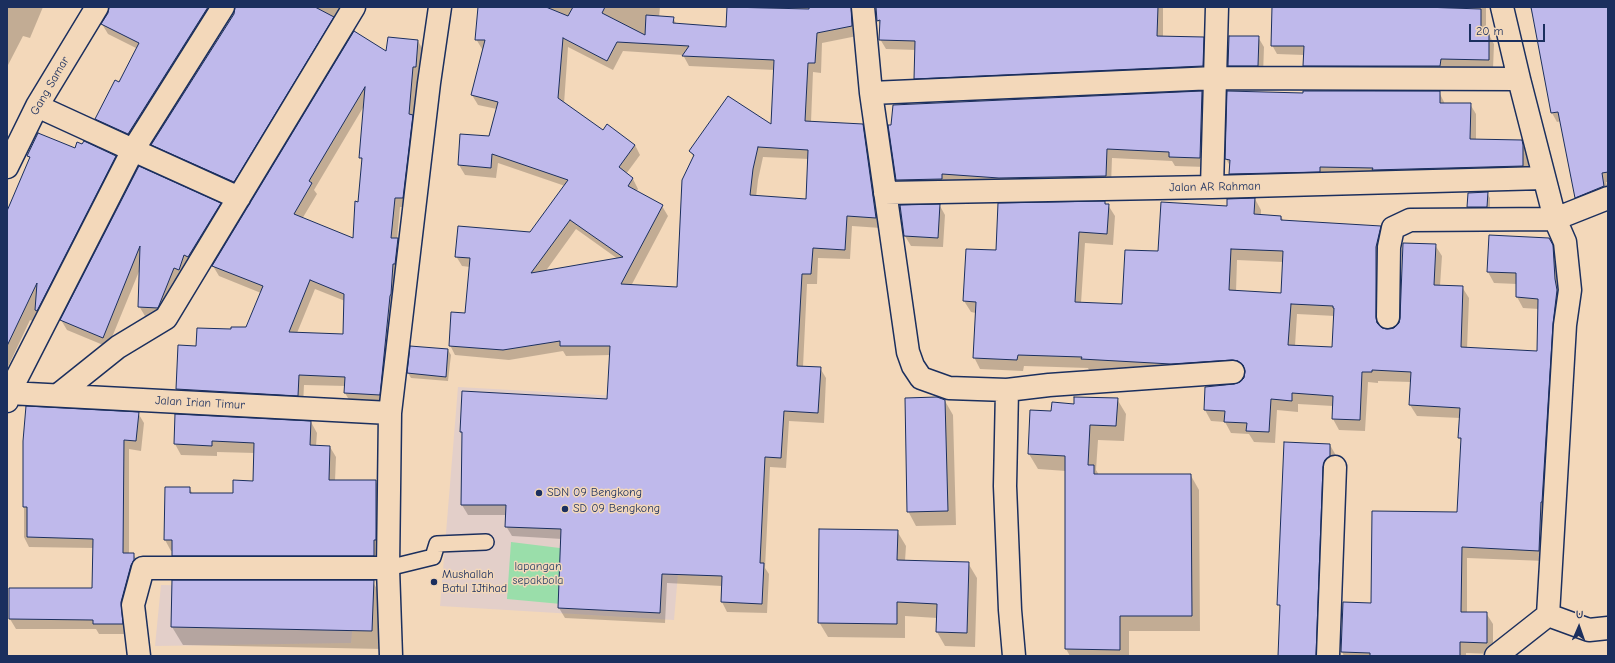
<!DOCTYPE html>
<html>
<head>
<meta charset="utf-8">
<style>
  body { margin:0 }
  #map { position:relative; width:1615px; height:663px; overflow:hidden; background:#f3d8ba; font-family:"Comic Neue",sans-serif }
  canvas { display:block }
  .frame { position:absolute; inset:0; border:8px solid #1b2f5e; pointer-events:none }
  .north { position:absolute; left:1559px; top:607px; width:40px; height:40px; -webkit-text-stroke:3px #f3d8ba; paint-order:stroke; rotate:2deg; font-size:11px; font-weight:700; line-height:16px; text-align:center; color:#1b2f5e }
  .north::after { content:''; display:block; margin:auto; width:14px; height:18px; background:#1b2f5e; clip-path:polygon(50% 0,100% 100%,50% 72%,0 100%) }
  .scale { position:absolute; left:1469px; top:24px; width:76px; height:18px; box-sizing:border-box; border:2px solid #1b2f5e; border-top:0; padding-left:5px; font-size:12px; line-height:14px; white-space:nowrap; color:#1b2f5e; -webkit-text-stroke:3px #f3d8ba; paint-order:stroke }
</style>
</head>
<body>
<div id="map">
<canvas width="1615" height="663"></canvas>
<div class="frame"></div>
<div class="north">U</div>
<div class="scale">20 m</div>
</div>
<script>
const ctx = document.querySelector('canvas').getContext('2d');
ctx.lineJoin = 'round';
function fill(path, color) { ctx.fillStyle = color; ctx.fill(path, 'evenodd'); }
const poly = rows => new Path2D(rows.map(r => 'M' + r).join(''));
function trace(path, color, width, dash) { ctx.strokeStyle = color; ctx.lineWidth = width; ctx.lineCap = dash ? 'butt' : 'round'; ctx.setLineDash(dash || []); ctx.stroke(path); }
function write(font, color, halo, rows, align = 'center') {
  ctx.font = font + ' "Comic Neue",sans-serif'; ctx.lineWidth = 3; ctx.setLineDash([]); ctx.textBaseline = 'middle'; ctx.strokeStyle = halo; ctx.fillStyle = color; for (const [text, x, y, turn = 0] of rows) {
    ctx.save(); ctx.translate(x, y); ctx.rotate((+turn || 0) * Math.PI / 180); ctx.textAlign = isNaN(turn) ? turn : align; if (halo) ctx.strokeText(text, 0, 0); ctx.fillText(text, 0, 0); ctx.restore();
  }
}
fill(poly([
  [458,387,636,397,687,469,674,620,440,606],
  [161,585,356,589,351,643,155,646]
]), '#e3cfc9');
fill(poly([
  [511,542,649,559,637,611,507,599]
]), '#9adeaa');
fill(poly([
  [7,7,43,7,30,38,23,36,7,67],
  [110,7,222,7,134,143,102,129,96,119,120,83,138,49,108,34,102,24,109,14],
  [236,7,344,7,239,191,158,154,152,145,234,14],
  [479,7,660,7,659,17,673,18,677,25,727,28,728,7,861,7,857,36,822,43,821,73,813,72,811,122,862,125,868,135,881,228,852,226,850,259,818,258,817,284,807,284,803,367,820,368,826,378,824,423,789,421,786,468,770,467,765,568,769,574,767,613,727,612,722,602,722,586,667,583,665,623,565,618,559,608,562,539,512,536,506,526,507,515,468,515,462,505,463,435,461,432,463,392,608,400,611,355,566,356,563,351,509,360,455,355,450,345,466,314,470,267,462,266,456,256,531,233,565,186,498,163,496,178,465,175,459,165,490,137,497,109,478,105,472,95,484,49,482,49,476,39],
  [568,47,613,70,623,51,683,55,689,66,775,70,772,126,691,152,694,158,678,288,631,286,668,216,662,206,636,192,638,189,633,179,626,174,640,155,635,145,603,132,564,104],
  [763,157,809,159,807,200,756,197,758,180],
  [576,229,618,259,545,272],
  [876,7,1163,7,1163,37,1203,38,1209,48,1208,76,921,88,915,78,916,50,886,49,880,39,881,26,878,21],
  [1273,7,1486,7,1486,35,1489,35,1494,44,1493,69,1310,75,1304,66,1304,55,1277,54,1272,45],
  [1530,7,1608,7,1608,182,1606,182,1608,191,1581,207,1576,197,1561,121,1557,122,1552,113,1536,28],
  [1258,37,1264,47,1263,75,1235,75,1229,65],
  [418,41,423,50,421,76,418,76,408,207,400,207,397,239,403,249,385,404,351,403,345,393,346,386,304,385,303,405,183,398,177,389,197,347,232,330,246,328,261,293,219,276,213,266,387,53],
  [364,106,360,157,363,162,359,203,354,239,302,219,317,194,314,190],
  [315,289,345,301,344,335,297,333],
  [1202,92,1207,101,1205,167,1175,166,1172,161,1112,158,1111,185,902,189,897,180],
  [1439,92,1445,104,1470,104,1476,114,1476,140,1521,141,1528,156,1528,176,1235,183,1230,174,1230,166,1226,159,1304,94],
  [75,150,115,157,121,166,35,322,30,320,7,369,7,213,30,159,28,156],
  [139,168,220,204,225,214,163,317,145,316,139,306,140,269,108,347,67,330,61,320],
  [1487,193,1490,198,1490,212,1471,212,1468,207],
  [1255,199,1261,210,1261,215,1281,216,1284,222,1380,227,1387,238,1382,259,1381,329,1387,330,1394,329,1399,324,1435,245,1442,256,1440,286,1462,287,1469,298,1467,349,1538,352,1539,309,1523,308,1517,297,1517,284,1494,283,1488,272,1549,239,1555,250,1561,291,1545,561,1467,558,1467,613,1486,613,1493,624,1493,654,1466,653,1466,656,1344,656,1342,652,1372,604,1458,513,1462,442,1459,438,1460,418,1417,416,1410,405,1411,382,1378,381,1378,383,1368,382,1365,431,1339,430,1333,419,1333,406,1298,404,1298,412,1277,410,1275,443,1254,442,1249,434,1231,433,1225,422,1211,421,1205,410,1206,387,1234,385,1241,383,1245,378,1245,372,1239,370,1177,375,1089,370,1088,368,1024,366,1023,371,980,369,974,357,976,313,971,312,964,301,996,251,1104,202,1106,205,1108,205,1115,216,1113,245,1085,243,1081,303,1123,305,1159,253,1228,207],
  [1237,260,1283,262,1282,294,1236,292],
  [1297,314,1335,316,1333,348,1295,346],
  [940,206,945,215,943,247,911,246,905,236],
  [411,347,448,350,451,355,448,381,411,378,408,373],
  [1117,399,1126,414,1124,441,1098,440,1096,470,1099,475,1190,474,1199,490,1200,631,1129,631,1129,656,1070,656,1066,649,1066,471,1038,469,1029,454,1031,411,1052,412,1074,405],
  [945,401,953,415,956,525,916,526,908,511],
  [138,413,144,423,141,451,129,449,129,554,133,554,139,564,128,634,99,634,96,629,16,629,10,619,93,589,94,548,29,547,24,537,24,441],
  [311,422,317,433,316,446,330,447,336,457,335,481,375,481,382,492,380,566,179,566,173,555,173,551,171,551,165,540,166,488,189,488,193,494,234,494,254,482,255,453,217,452,217,456,181,455,175,444],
  [1330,445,1338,459,1324,656,1279,656,1281,609,1278,604],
  [897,531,906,546,905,561,968,563,977,578,975,647,945,646,937,632,937,618,905,616,905,638,828,637,819,622],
  [373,582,383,600,383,649,183,645,172,627]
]), '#0003');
const building = poly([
  [109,7,208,7,128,134,95,119,115,80,119,82,139,43,101,24,108,13,109,7],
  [235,7,315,7,334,17,234,182,151,145,234,14,235,7],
  [478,7,546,7,568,16,573,7,605,7,602,13,645,35,646,15,674,17,673,23,726,27,727,7,809,9,809,7,851,7,852,26,817,33,815,63,808,63,805,121,863,124,876,218,847,216,845,250,813,248,811,274,802,274,797,366,821,367,818,413,784,411,781,458,765,457,760,563,764,563,762,604,721,602,722,576,662,574,660,613,558,608,561,529,505,527,506,505,461,505,462,432,460,432,462,391,607,399,610,346,560,346,560,341,503,350,449,346,451,312,465,313,470,258,455,257,458,226,530,232,568,180,492,154,491,168,458,165,460,134,489,136,498,102,471,95,485,40,475,40,478,7],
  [563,38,607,61,617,42,689,46,682,56,774,60,771,124,728,96,689,151,694,155,682,180,677,287,621,284,663,205,628,186,633,178,619,167,635,145,607,124,603,130,558,98,563,38],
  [758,147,808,150,806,199,750,195,753,169,758,147],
  [570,220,623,257,531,273,570,220],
  [876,7,1158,7,1157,36,1204,37,1203,66,914,79,915,41,879,40,880,20,877,21,876,7],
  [1272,7,1423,7,1481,9,1481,34,1489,34,1489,60,1441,59,1440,66,1303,66,1304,46,1271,46,1272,7],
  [1531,7,1608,7,1608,172,1602,173,1604,186,1575,198,1558,112,1551,113,1531,7],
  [354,31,386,51,388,37,418,40,416,67,413,67,409,114,413,115,403,198,395,198,391,238,398,238,395,264,393,264,391,294,390,296,380,395,344,393,345,377,299,375,298,396,176,389,178,345,196,346,197,328,231,329,231,327,246,327,263,286,212,266,354,31],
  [365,87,359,158,362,158,358,202,355,201,353,238,294,214,312,183,309,181,365,87],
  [310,280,344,294,343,334,289,332,310,280],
  [1229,36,1259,36,1258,66,1228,66,1229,36],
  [1202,91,1200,158,1169,157,1169,152,1107,149,1106,176,999,178,942,174,942,179,896,180,888,125,891,125,893,105,1202,91],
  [1227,91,1303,93,1303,91,1440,91,1440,103,1471,103,1470,139,1522,140,1523,145,1523,166,1372,170,1373,168,1320,167,1320,172,1229,174,1230,160,1225,159,1227,91],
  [38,133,75,148,77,142,82,144,84,141,116,156,37,311,35,310,37,283,7,346,7,211,30,157,27,156,38,133],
  [139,166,221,203,188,257,184,255,179,270,174,268,158,308,138,307,140,246,103,338,60,320,139,166],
  [1488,192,1487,207,1467,207,1468,193,1488,192],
  [1255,198,1254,214,1281,216,1281,220,1381,226,1376,247,1376,317,1377,323,1382,328,1387,329,1394,328,1399,323,1400,318,1403,243,1436,244,1434,285,1463,286,1461,347,1537,351,1538,299,1516,297,1516,273,1487,272,1489,235,1549,238,1553,245,1555,279,1557,290,1553,324,1542,502,1541,502,1539,551,1462,547,1461,612,1487,612,1487,643,1460,642,1460,656,1370,656,1370,653,1341,652,1343,602,1371,603,1372,511,1457,512,1461,438,1458,438,1460,408,1409,405,1411,372,1372,370,1372,372,1362,372,1360,420,1332,419,1333,396,1292,393,1292,401,1271,399,1269,432,1246,431,1247,423,1224,422,1225,411,1204,410,1205,387,1234,384,1240,382,1244,378,1245,371,1243,365,1238,361,1232,360,1171,364,1081,359,1082,357,1018,355,1017,360,973,358,976,302,963,301,966,249,996,250,998,203,1105,201,1105,204,1109,204,1107,234,1079,232,1075,302,1122,304,1125,250,1158,251,1161,202,1227,206,1227,199,1255,198],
  [1231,249,1283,251,1281,293,1229,290,1231,249],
  [1291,304,1333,306,1333,308,1334,308,1332,347,1288,345,1291,304],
  [940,204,938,238,904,236,900,205,940,204],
  [410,346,448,349,446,377,407,373,410,346],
  [937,397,945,400,948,511,907,512,905,398,937,397],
  [1074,397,1118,398,1116,426,1090,425,1088,465,1094,465,1094,474,1191,474,1192,616,1120,616,1120,650,1065,649,1065,456,1028,454,1030,410,1051,411,1052,402,1074,404,1074,397],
  [26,406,139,412,136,441,124,440,123,553,134,553,134,560,131,565,121,602,123,624,93,624,93,620,9,619,9,588,92,588,93,539,27,537,27,507,23,507,23,441,26,406],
  [175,414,311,421,310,445,330,446,329,480,376,480,376,540,374,540,374,556,172,556,172,540,164,540,165,487,190,487,190,493,233,493,233,480,253,481,254,443,212,441,212,446,174,444,175,414],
  [1284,442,1330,444,1330,456,1325,460,1323,467,1316,656,1278,656,1280,605,1277,605,1284,442],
  [819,529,898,530,897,560,969,562,967,633,936,632,937,604,897,602,897,624,818,623,819,529],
  [172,580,374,580,372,631,171,627,172,580]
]);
fill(building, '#bfb9eb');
trace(building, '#1b2f5e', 1);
const service = poly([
  [388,568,433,557,437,544,486,542]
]);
const minor = poly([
  [223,7,133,150,239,198],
  [863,7,871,93,908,352,913,366,921,378,949,388,1007,390,1005,486,1010,610,1014,656],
  [1502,7,1519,79,1555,219,1565,242,1570,290,1565,325,1548,615],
  [871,93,1215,78,1519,79],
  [7,167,37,106,97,7],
  [1212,187,1217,7],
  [885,193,1212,187,1544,178],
  [1388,317,1389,247,1393,228,1410,220,1555,219,1608,198],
  [1007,390,1049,385,1233,372],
  [9,393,390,413],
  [58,395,118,347,166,318,354,7],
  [7,401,9,393,133,150,37,106],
  [139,656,133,605,143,568,388,568],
  [391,656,388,568,390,413,429,83,440,7],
  [1328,656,1335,467],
  [1496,656,1548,615,1589,630,1608,628]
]);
trace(service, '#1b2f5e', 18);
trace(minor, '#1b2f5e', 25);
trace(service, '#f3d8ba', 15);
trace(minor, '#f3d8ba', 22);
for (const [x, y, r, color] of [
  [539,493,4,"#1b2f5e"],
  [565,509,4,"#1b2f5e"],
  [434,582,4,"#1b2f5e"]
]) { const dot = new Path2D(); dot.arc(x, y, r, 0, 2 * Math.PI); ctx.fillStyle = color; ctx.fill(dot); trace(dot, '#f3d8ba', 1.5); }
write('12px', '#1b2f5e', '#f3d8ba', [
  ["Gang Samar",50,86,-60],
  ["Jalan AR Rahman",1215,187,-1],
  ["Jalan Irian Timur",200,403,3]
]);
write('12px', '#1b2f5e', '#f3d8ba', [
  ["SDN 09 Bengkong",547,493],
  ["SD 09 Bengkong",573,509],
  ["Mushallah",442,575],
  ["Batul IJtihad",442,589]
], 'left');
write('12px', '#2e4969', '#f3d8ba', [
  ["lapangan",538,567],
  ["sepakbola",538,581]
]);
</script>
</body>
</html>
